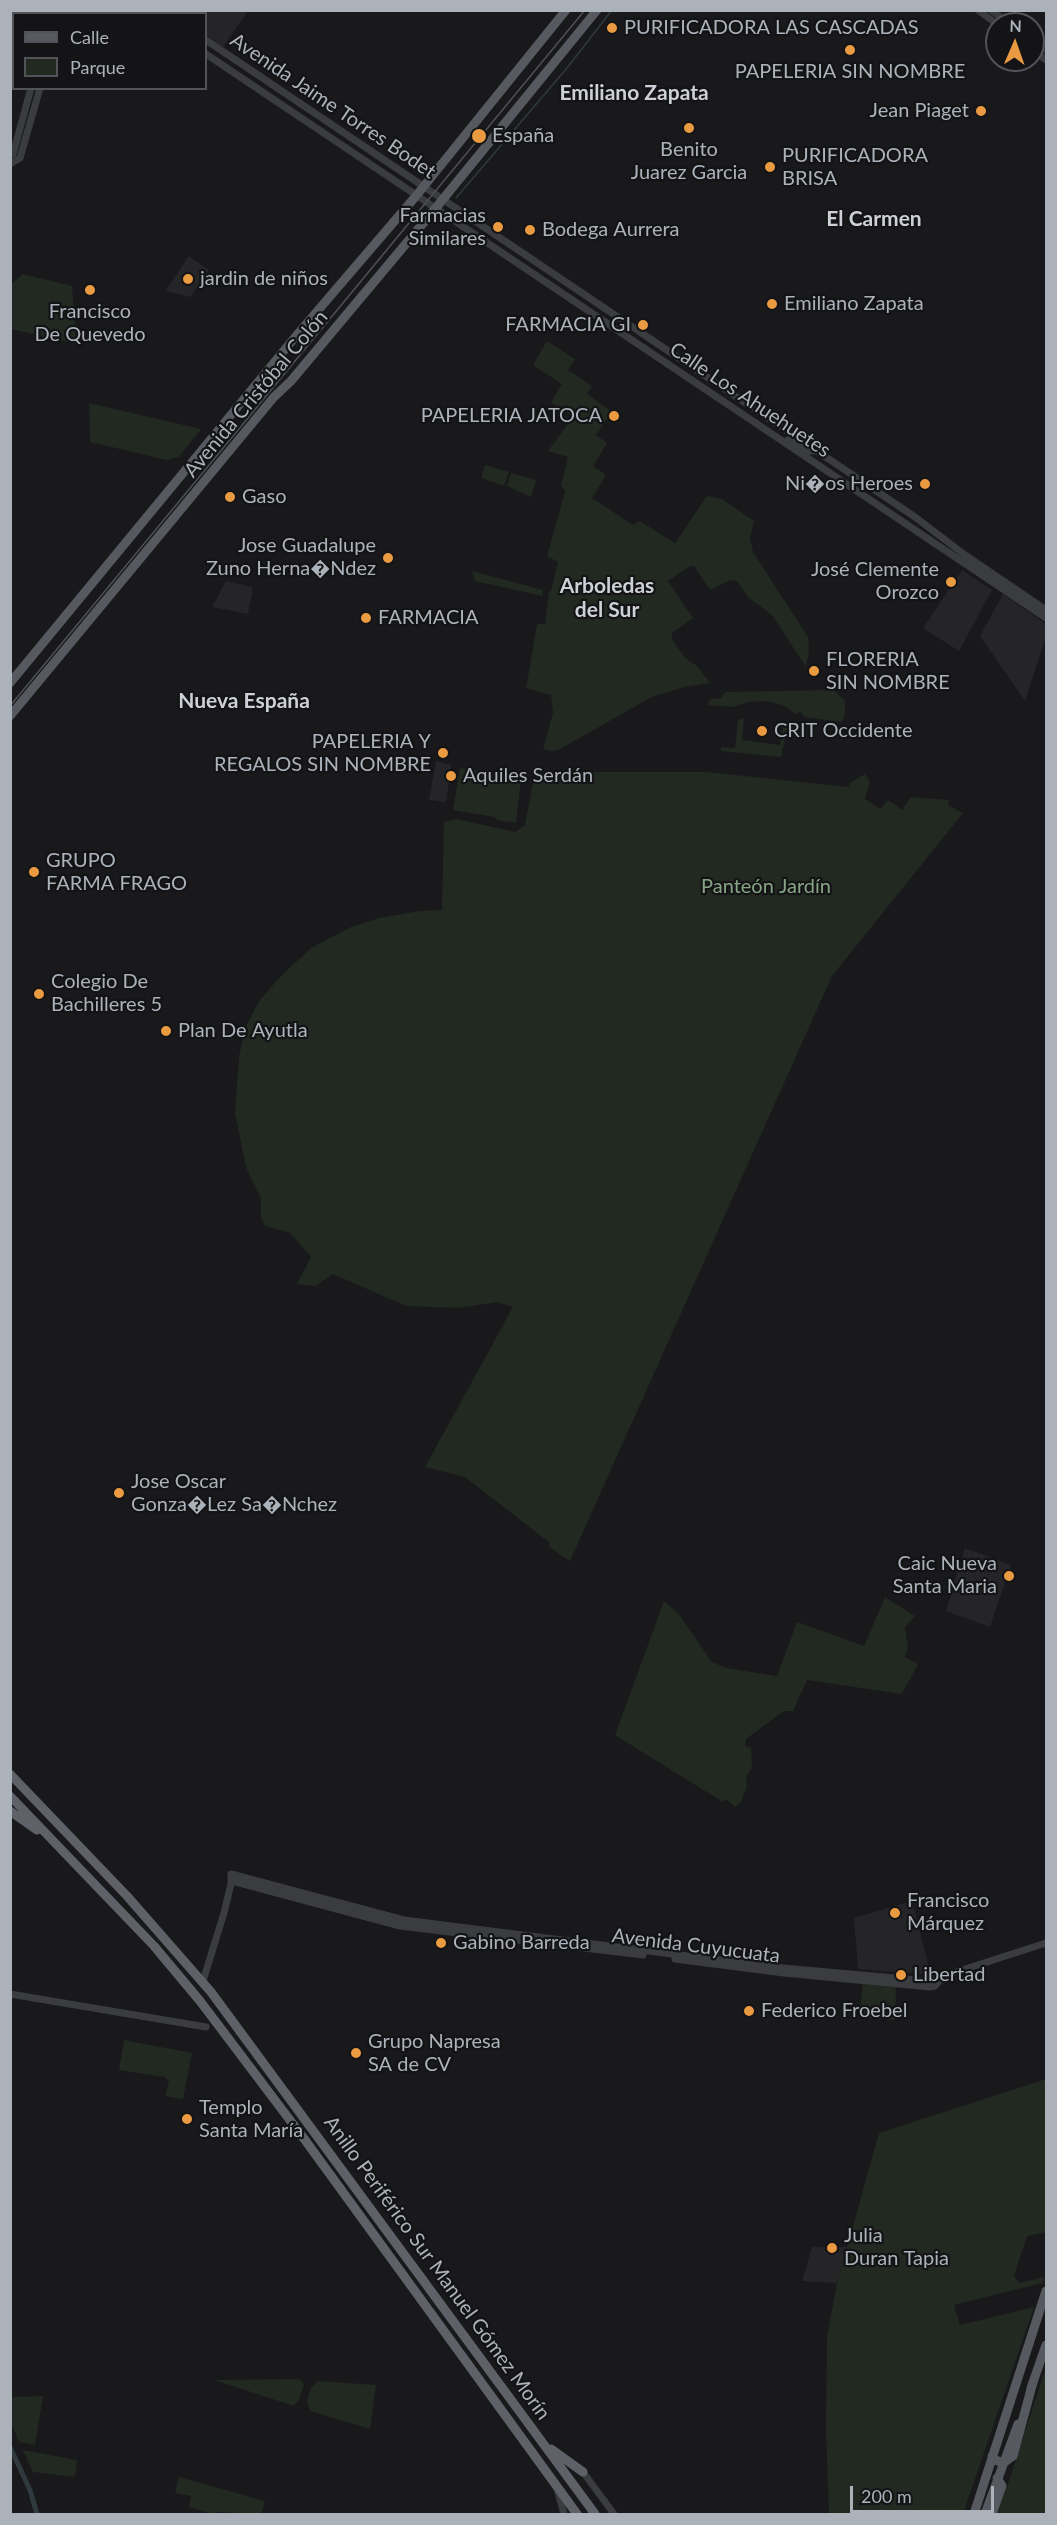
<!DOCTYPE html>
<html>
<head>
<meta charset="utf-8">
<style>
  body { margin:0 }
  #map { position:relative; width:1057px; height:2525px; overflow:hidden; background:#19191b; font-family:Lato,sans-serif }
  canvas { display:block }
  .frame { position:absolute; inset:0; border:12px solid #acb2ba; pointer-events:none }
  .legend { position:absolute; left:12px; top:12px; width:195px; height:78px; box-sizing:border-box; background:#141416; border:2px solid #515358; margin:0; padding:8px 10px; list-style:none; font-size:18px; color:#acb2ba }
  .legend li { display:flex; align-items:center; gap:12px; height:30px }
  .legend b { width:30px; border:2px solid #515358 }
  .north { position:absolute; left:985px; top:12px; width:60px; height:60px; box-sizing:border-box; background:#141416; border:2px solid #515358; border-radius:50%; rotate:2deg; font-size:16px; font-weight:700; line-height:24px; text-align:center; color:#acb2ba }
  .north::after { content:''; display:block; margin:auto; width:21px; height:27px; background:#ea9a41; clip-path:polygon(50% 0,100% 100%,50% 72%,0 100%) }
  .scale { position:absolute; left:850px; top:2486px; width:144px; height:27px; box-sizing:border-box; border:3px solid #acb2ba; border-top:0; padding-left:8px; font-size:18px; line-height:21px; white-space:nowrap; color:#acb2ba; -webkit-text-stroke:4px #141416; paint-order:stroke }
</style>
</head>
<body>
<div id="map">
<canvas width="1057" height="2525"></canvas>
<div class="frame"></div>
<ul class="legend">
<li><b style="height:8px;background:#56595f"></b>Calle</li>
<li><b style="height:16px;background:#212921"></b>Parque</li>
</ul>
<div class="north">N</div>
<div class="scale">200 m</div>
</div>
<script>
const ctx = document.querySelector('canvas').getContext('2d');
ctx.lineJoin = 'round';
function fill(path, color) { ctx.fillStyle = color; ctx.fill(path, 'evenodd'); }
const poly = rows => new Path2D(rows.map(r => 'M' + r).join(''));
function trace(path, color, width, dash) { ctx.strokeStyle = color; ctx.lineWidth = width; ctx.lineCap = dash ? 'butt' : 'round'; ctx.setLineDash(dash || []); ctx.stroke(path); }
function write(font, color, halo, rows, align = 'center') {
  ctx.font = font + ' Lato,sans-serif'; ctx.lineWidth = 4.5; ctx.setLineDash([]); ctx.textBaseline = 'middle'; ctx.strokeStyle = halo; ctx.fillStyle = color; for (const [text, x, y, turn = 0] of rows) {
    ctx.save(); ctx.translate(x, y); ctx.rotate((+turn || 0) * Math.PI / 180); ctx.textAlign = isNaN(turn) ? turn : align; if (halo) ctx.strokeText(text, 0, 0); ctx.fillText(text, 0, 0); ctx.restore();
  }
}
fill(poly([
  [175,11,175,10,248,11,223,47,206,35,206,14,173,13],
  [189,256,209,270,190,297,165,291],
  [962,570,992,590,959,651,923,628],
  [226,581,253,587,248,614,212,607],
  [1003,594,1046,624,1046,636,1025,701,980,636],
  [436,761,451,765,446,802,429,800],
  [965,1548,1011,1565,990,1627,946,1611],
  [912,1901,931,1975,858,1969,854,1918],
  [812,2247,847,2247,837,2283,802,2281]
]), '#252528');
fill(poly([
  [23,274,72,286,76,344,11,329,11,284],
  [547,341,575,359,568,370,592,386,587,394,612,412,596,435,607,443,593,466,606,475,592,498,633,525,640,521,675,543,707,496,722,499,754,521,750,538,753,552,808,637,809,652,806,667,772,615,748,597,737,581,730,580,710,590,695,567,690,566,668,581,693,618,672,633,672,639,685,658,697,666,710,683,684,687,652,697,558,750,552,751,543,749,553,713,551,695,526,688,537,624,545,624,549,591,551,591,558,562,547,556,565,492,561,485,568,457,548,451,573,417,551,402,562,384,533,365],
  [89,403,201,429,179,457,167,460,90,442],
  [485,465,509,472,504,486,481,478],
  [511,473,536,480,531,497,507,486],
  [472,571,543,590,542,596,475,581],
  [834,690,845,701,845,714,841,722,804,717,801,712,796,714,784,706,767,701,748,702,733,707,709,705,708,702,711,699,721,698,725,692],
  [744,718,742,740,780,745,784,723,788,726,781,757,721,751,721,747,735,748,738,720],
  [460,768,521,778,516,823,497,820,495,817,453,810],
  [535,772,706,772,849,787,850,783,865,774,870,782,865,799,880,809,888,800,902,810,911,797,949,800,948,805,963,813,832,976,570,1561,549,1547,550,1543,465,1477,425,1467,513,1307,497,1302,459,1308,406,1306,333,1274,315,1286,297,1284,311,1257,290,1233,265,1226,261,1218,261,1199,246,1167,235,1113,239,1056,246,1026,259,1001,280,977,311,948,351,927,379,918,419,911,442,910,444,822,457,819,515,832,525,825],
  [885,1597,915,1616,905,1627,908,1648,905,1657,918,1664,902,1694,807,1680,793,1711,784,1711,746,1739,745,1746,751,1748,752,1768,746,1776,747,1786,741,1802,735,1807,726,1799,723,1802,615,1735,664,1601,678,1613,712,1662,726,1668,777,1676,797,1622,864,1646],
  [863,1984,896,1987,895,2020,859,2017],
  [124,2040,192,2053,183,2099,165,2096,169,2081,164,2077,119,2070],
  [1046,2079,1046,2232,1027,2236,1014,2276,1019,2283,1044,2277,1043,2283,954,2305,960,2325,1034,2307,963,2514,829,2514,826,2429,827,2336,837,2283,879,2133],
  [1046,2367,1046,2514,997,2514,1010,2478],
  [300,2379,304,2384,299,2400,294,2406,214,2380],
  [318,2381,376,2385,370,2429,310,2411,307,2400,311,2388],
  [43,2396,35,2445,19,2442,11,2423,11,2397],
  [23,2450,77,2460,75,2477,33,2472],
  [179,2477,265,2501,261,2514,217,2512,213,2514,189,2507,191,2496,175,2493]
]), '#212921');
trace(poly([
  [456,198,567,68,612,10]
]), '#2f3a3f', 1.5);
trace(poly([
  [10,2447,30,2490,37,2514]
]), '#2f3a3f', 5);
trace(poly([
  [142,10,146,14],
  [161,10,166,14],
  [978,10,997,24],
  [991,10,1010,24],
  [52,14,53,10],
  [61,14,62,10],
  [206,40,915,517,965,555,1046,610],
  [1033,40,1046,50],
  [1033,50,1046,60],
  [206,54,1046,618],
  [10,155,13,154,31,88],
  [10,164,20,158,40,88],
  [788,440,806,451,816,451],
  [232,1881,400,1926,643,1955],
  [675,1959,784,1973,930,1987,935,1986,942,1977],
  [203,1981,224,1913,231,1884,231,1874,404,1920,783,1968,928,1981,1046,1943],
  [10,1994,206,2027],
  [583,2472,614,2514],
  [558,2492,564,2514]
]), '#3a3c40', 7);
trace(poly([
  [10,683,296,336,416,196,566,10],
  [10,716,274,397,291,381,435,209,597,10],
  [1031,2388,1046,2345],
  [992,2456,993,2459,1003,2463,1013,2456,1033,2382],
  [974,2514,1046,2291],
  [985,2514,1018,2424],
  [992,2514,1002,2486,997,2478]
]), '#56595f', 9);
trace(poly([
  [10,1774,127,1896,211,1992,595,2514],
  [10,1796,154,1946,200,2001,305,2140,577,2514],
  [10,1811,37,1830],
  [551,2449,583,2472]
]), '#5e6268', 9);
trace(poly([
  [10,706,585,10]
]), '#4d5055', 1.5);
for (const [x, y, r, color] of [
  [612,28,6,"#ea9a41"],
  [850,50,6,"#ea9a41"],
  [981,111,6,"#ea9a41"],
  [689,128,6,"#ea9a41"],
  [479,136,8,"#ea9a41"],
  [770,167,6,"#ea9a41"],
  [498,227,6,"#ea9a41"],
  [530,230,6,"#ea9a41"],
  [188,279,6,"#ea9a41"],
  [90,290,6,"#ea9a41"],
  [772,304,6,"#ea9a41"],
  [643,325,6,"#ea9a41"],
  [614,416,6,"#ea9a41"],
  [925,484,6,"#ea9a41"],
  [230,497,6,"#ea9a41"],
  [388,558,6,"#ea9a41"],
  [951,582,6,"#ea9a41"],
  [366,618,6,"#ea9a41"],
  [814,671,6,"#ea9a41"],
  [762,731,6,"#ea9a41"],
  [443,753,6,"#ea9a41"],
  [451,776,6,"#ea9a41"],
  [34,872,6,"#ea9a41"],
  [39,994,6,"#ea9a41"],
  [166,1031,6,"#ea9a41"],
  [119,1493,6,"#ea9a41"],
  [1009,1576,6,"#ea9a41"],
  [895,1913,6,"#ea9a41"],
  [441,1943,6,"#ea9a41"],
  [901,1975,6,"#ea9a41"],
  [749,2011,6,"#ea9a41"],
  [356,2053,6,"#ea9a41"],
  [187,2119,6,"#ea9a41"],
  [832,2248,6,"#ea9a41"]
]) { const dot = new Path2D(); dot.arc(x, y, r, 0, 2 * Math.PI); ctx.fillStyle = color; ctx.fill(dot); trace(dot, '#141416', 2); }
write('20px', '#acb2ba', '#141416', [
  ["PURIFICADORA LAS CASCADAS",624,28],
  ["PAPELERIA SIN NOMBRE",850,72,"center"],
  ["Jean Piaget",969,111,"right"],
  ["España",492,136],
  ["Benito",689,150,"center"],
  ["Juarez Garcia",689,173,"center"],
  ["PURIFICADORA",782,156],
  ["BRISA",782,179],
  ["Farmacias",486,216,"right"],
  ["Similares",486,239,"right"],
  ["Bodega Aurrera",542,230],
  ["jardin de niños",200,279],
  ["Emiliano Zapata",784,304],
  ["Francisco",90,312,"center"],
  ["De Quevedo",90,335,"center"],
  ["FARMACIA GI",631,325,"right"],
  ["PAPELERIA JATOCA",602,416,"right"],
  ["Ni�os Heroes",913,484,"right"],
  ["Gaso",242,497],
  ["Jose Guadalupe",376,546,"right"],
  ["Zuno Herna�Ndez",376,569,"right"],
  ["José Clemente",939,570,"right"],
  ["Orozco",939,593,"right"],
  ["FARMACIA",378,618],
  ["FLORERIA",826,660],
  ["SIN NOMBRE",826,683],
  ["CRIT Occidente",774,731],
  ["PAPELERIA Y",431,742,"right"],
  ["REGALOS SIN NOMBRE",431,765,"right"],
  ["Aquiles Serdán",463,776],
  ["GRUPO",46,861],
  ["FARMA FRAGO",46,884],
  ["Colegio De",51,982],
  ["Bachilleres 5",51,1005],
  ["Plan De Ayutla",178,1031],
  ["Jose Oscar",131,1482],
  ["Gonza�Lez Sa�Nchez",131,1505],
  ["Caic Nueva",997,1564,"right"],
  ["Santa Maria",997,1587,"right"],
  ["Francisco",907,1901],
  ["Márquez",907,1924],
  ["Gabino Barreda",453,1943],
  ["Libertad",913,1975],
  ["Federico Froebel",761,2011],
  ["Grupo Napresa",368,2042],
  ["SA de CV",368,2065],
  ["Templo",199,2108],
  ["Santa María",199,2131],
  ["Julia",844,2236],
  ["Duran Tapia",844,2259]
], 'left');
write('20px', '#acb2ba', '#141416', [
  ["Avenida Jaime Torres Bodet",333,106,34],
  ["Avenida Cristóbal Colón",256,394,-50],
  ["Calle Los Ahuehuetes",750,400,34],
  ["Avenida Cuyucuata",696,1946,7],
  ["Anillo Periférico Sur Manuel Gómez Morín",437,2268,54]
]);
write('20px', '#86a484', '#141416', [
  ["Panteón Jardín",766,887]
]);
write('bold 21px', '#cdd0d6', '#141416', [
  ["Emiliano Zapata",634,93],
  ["El Carmen",874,219],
  ["Arboledas",607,586],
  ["del Sur",607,610],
  ["Nueva España",244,701]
]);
</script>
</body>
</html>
